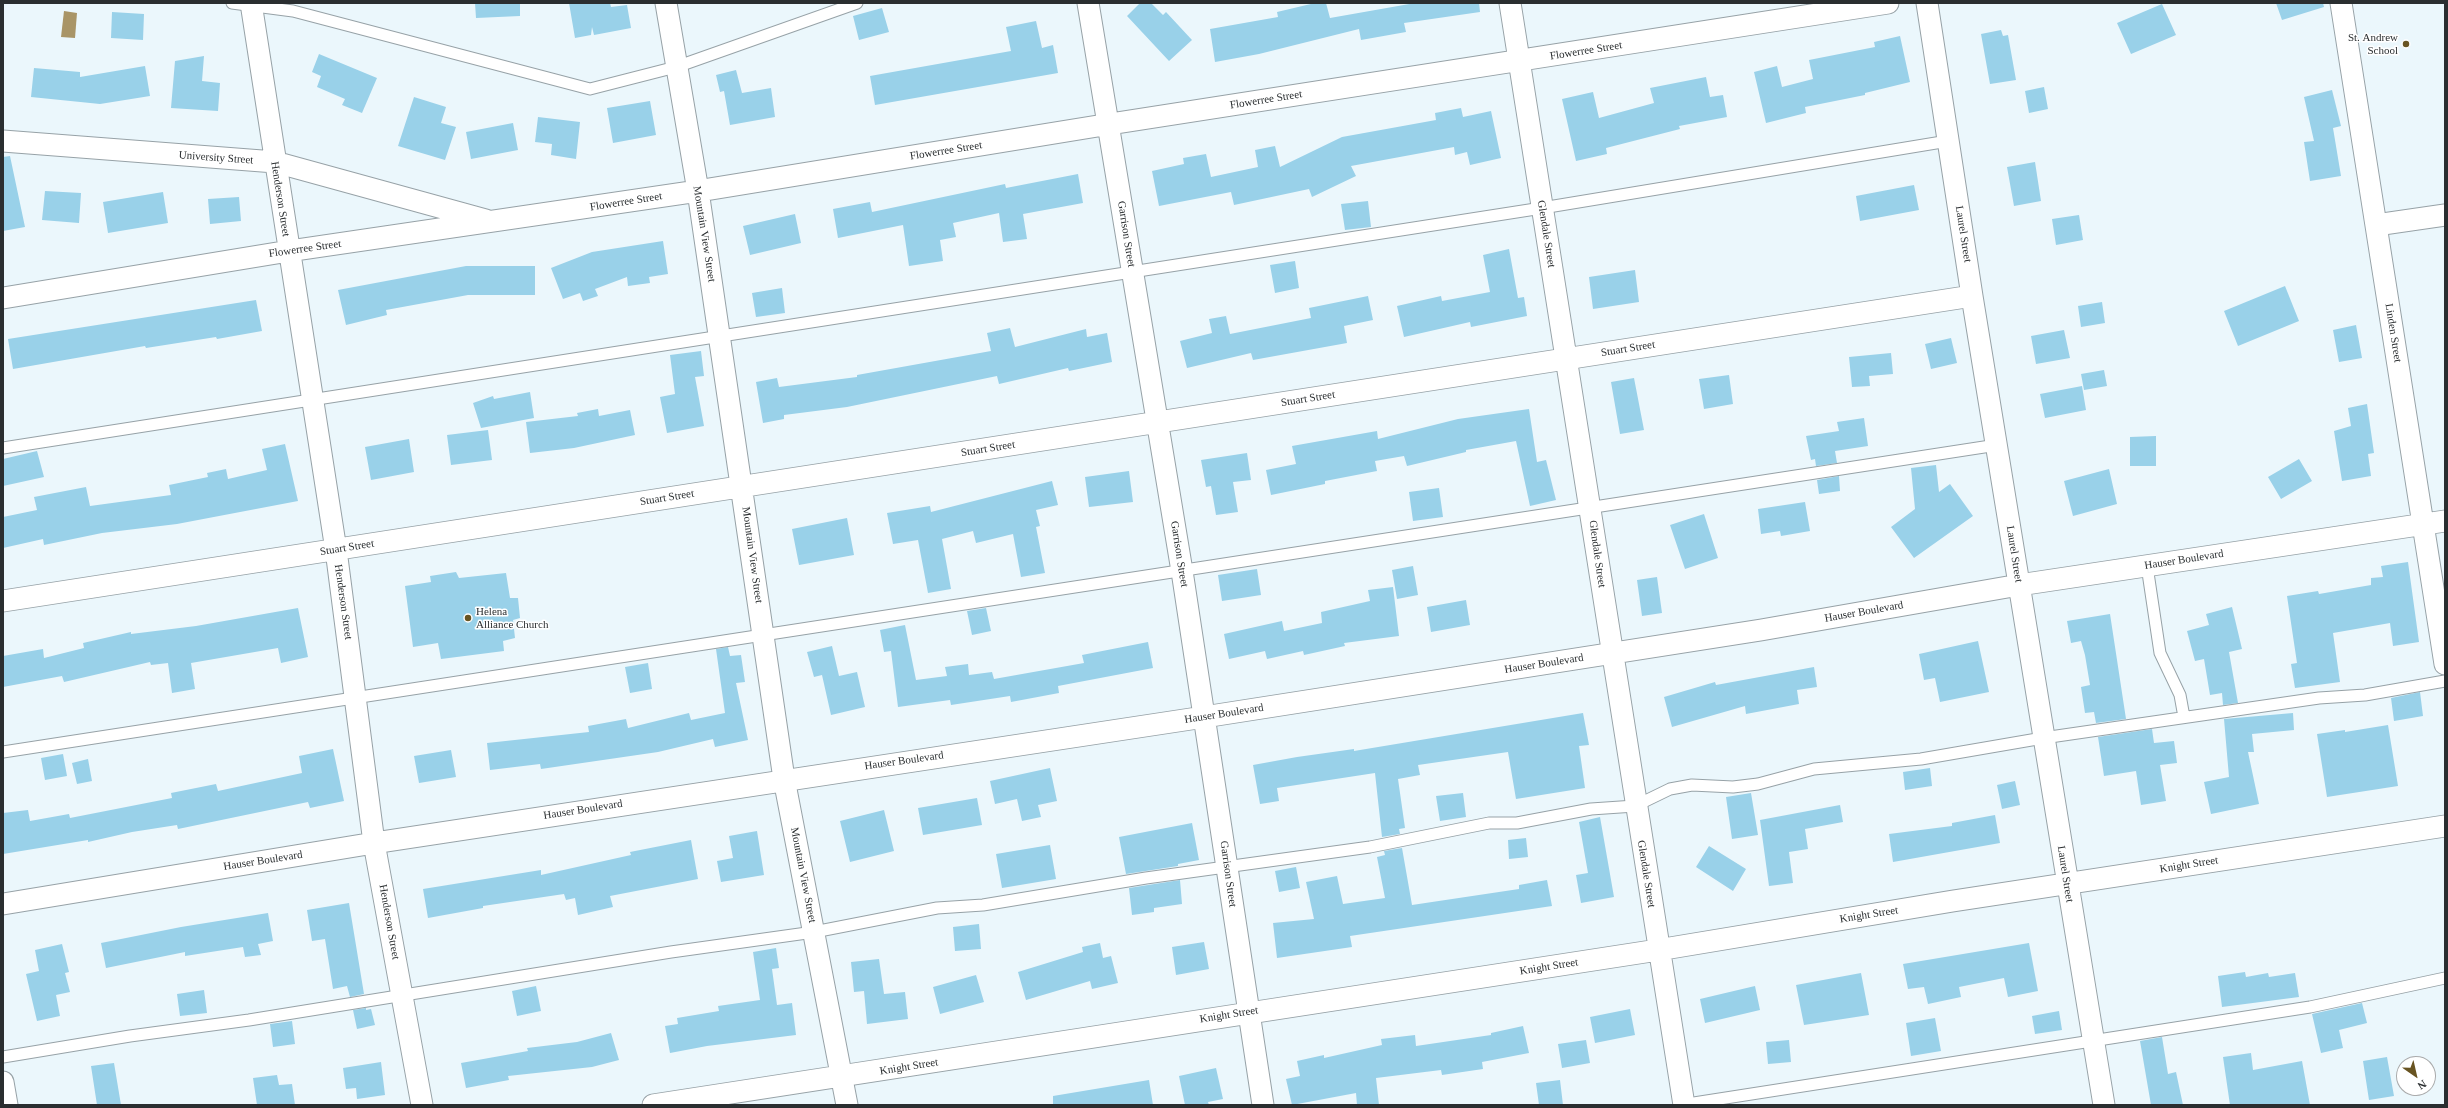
<!DOCTYPE html>
<html>
<head>
<meta charset="utf-8">
<style>
  body { margin:0 }
  #map { position:relative; width:2448px; height:1108px; overflow:hidden; background:#ebf7fc; font-family:"Times New Roman",serif }
  canvas { display:block }
  .frame { position:absolute; inset:0; border:4px solid #2a2e30; pointer-events:none }
  .north { position:absolute; left:2396px; top:1056px; width:40px; height:40px; box-sizing:border-box; background:#fff; border:1px solid #aaabac; border-radius:50%; rotate:146deg; font-size:11px; font-weight:700; line-height:16px; text-align:center; color:#2a2e30 }
  .north::after { content:''; display:block; margin:auto; width:14px; height:18px; background:#685422; clip-path:polygon(50% 0,100% 100%,50% 72%,0 100%) }
</style>
</head>
<body>
<div id="map">
<canvas width="2448" height="1108"></canvas>
<div class="frame"></div>
<div class="north">N</div>
</div>
<script>
const ctx = document.querySelector('canvas').getContext('2d');
ctx.lineJoin = 'round';
function fill(path, color) { ctx.fillStyle = color; ctx.fill(path, 'evenodd'); }
const poly = rows => new Path2D(rows.map(r => 'M' + r).join(''));
function trace(path, color, width, dash) { ctx.strokeStyle = color; ctx.lineWidth = width; ctx.lineCap = dash ? 'butt' : 'round'; ctx.setLineDash(dash || []); ctx.stroke(path); }
function write(font, color, halo, rows, align = 'center') {
  ctx.font = font + ' "Times New Roman",serif'; ctx.lineWidth = 3; ctx.setLineDash([]); ctx.textBaseline = 'middle'; ctx.strokeStyle = halo; ctx.fillStyle = color; for (const [text, x, y, turn = 0] of rows) {
    ctx.save(); ctx.translate(x, y); ctx.rotate((+turn || 0) * Math.PI / 180); ctx.textAlign = isNaN(turn) ? turn : align; if (halo) ctx.strokeText(text, 0, 0); ctx.fillText(text, 0, 0); ctx.restore();
  }
}
fill(poly([
  [64,11,77,13,75,38,61,37]
]), '#a99567');
fill(poly([
  [475,3,520,3,520,16,476,18],
  [569,3,610,3,611,7,627,5,631,28,594,35,592,27,591,35,575,38],
  [1140,3,1151,3,1163,15,1166,12,1192,40,1169,61,1127,16],
  [1315,3,1326,3,1330,18,1415,3,1479,3,1480,12,1404,23,1406,32,1361,40,1359,29,1259,54,1215,62,1210,29,1278,17,1277,12],
  [2276,3,2323,3,2324,7,2282,20],
  [2162,4,2176,35,2131,54,2117,23],
  [882,8,889,32,859,40,853,16],
  [112,12,144,14,143,40,111,38],
  [1036,21,1042,48,1053,45,1058,73,875,105,870,76,1011,51,1006,27],
  [2001,30,2003,36,2008,35,2016,80,1990,84,1981,34],
  [1900,36,1910,82,1865,93,1865,95,1805,107,1806,113,1766,123,1754,72,1777,66,1782,87,1813,79,1809,60,1875,47,1874,42],
  [319,54,377,78,362,113,342,105,345,99,317,87,321,76,312,72],
  [204,56,202,81,220,83,218,111,171,108,175,61],
  [145,66,150,96,100,104,31,97,34,68,80,72,80,77],
  [736,70,742,93,771,88,775,117,730,125,724,91,720,92,716,75],
  [1706,77,1710,97,1723,95,1727,117,1679,126,1680,129,1606,148,1607,154,1576,161,1562,99,1593,92,1599,118,1654,103,1650,88],
  [2044,87,2048,109,2029,113,2025,91],
  [2332,90,2341,126,2333,128,2341,176,2310,181,2304,142,2314,141,2304,97],
  [414,97,446,107,441,123,456,127,445,160,398,146],
  [650,101,656,135,613,143,607,108],
  [1461,108,1463,117,1491,111,1501,158,1470,165,1467,152,1455,155,1454,147,1351,166,1356,176,1312,197,1309,189,1234,205,1231,192,1159,206,1152,171,1184,164,1183,158,1206,154,1211,177,1258,167,1255,150,1275,146,1280,167,1342,137,1436,120,1435,113],
  [538,117,580,122,576,159,551,155,552,144,535,142],
  [513,123,518,150,471,159,466,132],
  [10,156,25,227,3,231,3,157],
  [2035,162,2041,201,2014,206,2007,167],
  [1078,174,1083,203,1023,214,1027,239,1003,242,999,213,953,223,956,237,940,240,943,261,909,266,903,225,838,238,833,209,870,202,872,212,1005,184,1006,188],
  [1914,185,1919,210,1860,221,1856,196],
  [45,191,81,193,79,223,42,220],
  [163,192,168,223,108,233,103,202],
  [239,197,241,221,210,224,208,199],
  [1368,201,1371,227,1345,230,1341,204],
  [795,214,801,243,750,255,743,226],
  [2079,215,2083,240,2056,245,2052,219],
  [663,241,668,274,649,277,650,283,628,286,627,277,595,289,598,296,583,301,580,293,563,299,551,268,592,252],
  [1509,249,1518,298,1524,297,1527,316,1471,327,1470,322,1404,337,1397,306,1441,296,1442,301,1490,292,1483,255],
  [1295,261,1299,288,1275,293,1270,265],
  [466,266,535,266,535,295,468,295,386,310,387,315,346,325,338,290],
  [1635,270,1639,302,1593,309,1589,277],
  [2285,286,2299,321,2238,346,2224,311],
  [782,288,785,313,756,317,752,293],
  [1368,296,1373,320,1344,326,1347,343,1253,360,1251,353,1187,368,1180,341,1212,333,1209,319,1226,316,1230,334,1311,318,1309,308],
  [256,300,262,331,217,339,216,337,146,348,145,346,13,369,8,339],
  [2102,302,2105,323,2081,327,2078,306],
  [2356,325,2362,358,2339,362,2333,330],
  [1010,328,1015,347,1086,329,1087,337,1107,333,1112,362,1069,371,1068,368,999,384,997,376,847,407,784,415,784,419,763,423,756,382,777,378,779,387,857,377,857,375,991,351,987,333],
  [2064,330,2070,358,2036,364,2031,336],
  [1951,338,1957,363,1931,369,1925,344],
  [701,351,704,376,695,377,704,426,667,433,660,397,675,394,670,355],
  [1891,353,1893,374,1869,376,1870,386,1852,387,1849,357],
  [2104,370,2107,386,2084,390,2081,374],
  [1729,375,1733,404,1704,409,1699,379],
  [1634,378,1644,430,1620,434,1611,382],
  [2082,386,2086,410,2045,418,2040,394],
  [530,392,534,418,481,428,473,403,493,396,494,399],
  [2367,404,2374,453,2368,454,2371,476,2342,481,2334,431,2351,426,2348,408],
  [598,409,599,416,630,410,635,435,574,448,530,453,526,422,578,416,577,413],
  [1529,409,1537,462,1546,460,1556,500,1530,506,1516,441,1466,450,1466,452,1407,466,1404,456,1375,461,1377,471,1325,481,1325,484,1271,495,1266,470,1296,464,1292,446,1377,431,1378,439,1458,419],
  [1864,418,1868,446,1835,451,1837,463,1816,466,1815,459,1811,460,1806,436,1839,431,1837,422],
  [488,430,492,460,451,465,447,435],
  [2156,436,2156,466,2130,466,2130,437],
  [409,439,414,472,371,480,365,447],
  [285,444,298,501,177,524,102,533,44,545,43,539,3,548,3,517,37,510,34,497,86,487,90,506,171,495,169,485,208,477,207,473,226,469,228,479,267,470,262,449],
  [37,451,44,477,3,486,3,459],
  [1247,453,1251,480,1233,482,1238,512,1216,515,1211,486,1206,487,1201,460],
  [2299,459,2312,481,2281,499,2268,477],
  [1936,465,1939,492,1950,484,1973,516,1914,558,1891,527,1915,509,1911,468],
  [2109,469,2117,504,2073,516,2064,481],
  [1129,471,1133,502,1089,507,1085,477],
  [1839,476,1840,491,1819,494,1817,480],
  [1052,481,1058,505,1036,510,1040,526,1036,527,1045,573,1021,577,1013,534,976,543,973,531,942,539,951,589,928,593,918,540,893,544,887,513,930,506,931,512],
  [1439,488,1443,517,1413,521,1409,492],
  [1805,502,1810,531,1781,536,1780,531,1761,534,1758,509],
  [1704,514,1718,558,1685,569,1670,525],
  [847,518,854,555,799,565,792,529],
  [2408,562,2419,642,2393,646,2390,623,2333,633,2340,682,2295,688,2291,664,2297,663,2287,596,2318,591,2319,594,2371,585,2371,578,2383,577,2381,566],
  [1413,566,1418,595,1397,599,1392,570],
  [1257,569,1261,595,1222,601,1218,575],
  [456,572,459,578,506,573,510,598,518,598,520,618,513,620,515,638,503,641,504,651,441,659,438,643,413,647,405,586,431,582,430,576],
  [1657,577,1662,613,1642,616,1637,580],
  [1393,587,1399,636,1344,643,1345,646,1304,655,1303,651,1267,659,1265,651,1229,659,1224,634,1282,621,1284,631,1322,623,1321,612,1370,601,1368,590],
  [1466,600,1470,625,1431,632,1427,607],
  [2232,607,2242,649,2229,652,2238,703,2223,705,2222,693,2210,695,2204,659,2195,661,2187,631,2209,625,2206,614],
  [298,608,308,657,281,663,278,648,191,663,195,689,172,693,168,663,151,665,150,662,64,682,62,676,3,687,3,656,43,649,44,658,84,648,83,643,131,632,131,634,196,626],
  [986,608,991,631,972,635,967,611],
  [2110,614,2126,719,2096,723,2094,712,2085,713,2081,687,2090,685,2085,655,2081,641,2071,643,2067,621],
  [905,625,916,680,947,676,945,667,968,664,969,675,992,672,994,679,1084,663,1082,655,1148,642,1153,668,1058,686,1059,693,1011,702,1010,696,951,705,950,700,898,707,891,651,884,652,880,630],
  [1978,641,1989,692,1940,702,1935,678,1924,680,1919,654],
  [832,646,839,676,857,672,865,707,831,715,822,675,814,677,807,652],
  [728,647,730,656,741,655,745,682,736,683,748,740,715,747,713,739,658,752,541,769,540,764,490,770,487,743,589,732,588,726,626,719,628,728,689,713,691,720,725,713,716,649],
  [648,663,652,689,630,693,625,667],
  [1814,667,1817,687,1797,690,1799,704,1746,714,1745,706,1672,727,1664,697,1715,682,1716,685],
  [2420,692,2423,716,2394,721,2391,698],
  [1583,713,1589,745,1579,746,1585,788,1516,799,1508,752,1418,765,1420,775,1398,779,1405,828,1399,829,1400,834,1382,837,1375,773,1277,788,1279,801,1260,804,1253,765,1297,757,1354,749,1354,751],
  [2293,713,2294,730,2252,734,2254,752,2248,752,2259,804,2211,814,2204,782,2229,777,2224,719],
  [2388,725,2398,786,2327,797,2317,734,2345,730,2345,732],
  [2152,729,2154,743,2174,741,2177,763,2160,765,2166,801,2141,805,2136,771,2104,776,2098,737],
  [333,749,344,801,310,808,308,802,178,829,177,825,132,832,88,842,88,840,3,854,3,813,28,810,30,821,69,814,70,818,172,798,171,793,216,784,218,791,302,773,299,756],
  [451,750,456,777,419,783,414,756],
  [63,754,67,776,45,780,41,758],
  [88,759,92,781,77,784,72,763],
  [1050,768,1057,801,1038,805,1041,817,1022,821,1017,799,995,804,990,781],
  [1930,768,1932,786,1905,790,1903,772],
  [2015,781,2020,805,2002,809,1997,785],
  [1463,793,1466,817,1440,821,1436,796],
  [1751,793,1758,835,1732,839,1726,797],
  [977,798,982,825,923,835,918,808],
  [1840,805,1843,822,1805,829,1808,849,1789,852,1793,883,1769,886,1760,820],
  [884,810,894,851,850,862,840,821],
  [1995,815,2000,843,1893,862,1889,834,1952,826,1952,823],
  [1600,817,1614,897,1581,903,1576,875,1588,873,1579,822],
  [1192,823,1199,860,1178,864,1178,866,1126,874,1119,837],
  [757,831,764,875,721,882,717,861,733,858,729,836],
  [1526,838,1528,857,1509,859,1508,840],
  [691,840,698,879,610,896,613,907,578,915,575,898,566,900,564,894,483,906,483,908,428,918,423,889,541,870,541,875,631,855,630,852],
  [1050,845,1056,879,1002,888,996,854],
  [1709,846,1746,869,1733,891,1696,867],
  [1402,848,1412,905,1519,889,1519,885,1547,880,1552,906,1350,936,1352,947,1277,958,1273,923,1314,919,1306,882,1337,876,1343,904,1385,898,1377,857,1385,855,1384,851],
  [1296,867,1300,888,1279,892,1275,871],
  [1180,880,1182,904,1154,908,1154,912,1132,915,1129,888],
  [349,903,364,994,350,997,347,986,333,989,325,939,312,941,307,910],
  [268,913,273,941,258,944,261,955,245,957,243,947,185,956,185,952,106,968,101,943,181,927],
  [979,924,981,949,955,951,953,927],
  [1204,942,1209,969,1176,975,1172,947],
  [1100,943,1103,958,1111,956,1118,983,1092,989,1090,981,1026,1000,1018,972,1083,952,1082,947],
  [2029,943,2038,991,2008,997,2004,978,1959,987,1961,997,1928,1004,1924,987,1908,989,1903,964],
  [62,944,69,972,65,973,70,992,56,995,60,1016,37,1021,26,974,39,971,35,950],
  [776,948,779,968,772,969,777,1005,792,1003,796,1035,707,1046,670,1053,665,1026,678,1024,677,1018,719,1011,718,1006,760,1000,753,952],
  [879,959,884,994,905,992,908,1019,867,1024,864,991,854,992,851,962],
  [2245,972,2246,977,2268,973,2269,977,2295,973,2299,997,2222,1007,2218,976],
  [1861,973,1869,1015,1804,1025,1796,985],
  [976,975,984,1002,940,1014,933,987],
  [536,986,541,1011,517,1016,512,991],
  [1755,986,1760,1010,1705,1023,1700,999],
  [204,990,207,1013,180,1016,177,994],
  [2362,1003,2367,1023,2339,1030,2343,1048,2321,1053,2312,1014],
  [366,1008,366,1010,371,1009,375,1025,357,1029,353,1010],
  [1630,1009,1635,1035,1595,1043,1590,1017],
  [2059,1011,2062,1030,2035,1034,2032,1016],
  [1935,1018,1941,1051,1911,1056,1906,1023],
  [292,1021,295,1044,273,1047,270,1024],
  [1523,1026,1529,1053,1482,1062,1483,1069,1442,1075,1441,1070,1376,1078,1379,1105,1357,1105,1356,1093,1292,1105,1286,1079,1300,1076,1297,1061,1324,1055,1324,1058,1382,1045,1381,1039,1415,1035,1416,1046,1491,1035,1491,1033],
  [611,1033,619,1060,592,1067,508,1076,509,1080,466,1088,461,1063,528,1051,527,1048,577,1042],
  [2162,1037,2168,1074,2176,1072,2183,1105,2151,1105,2140,1041],
  [1586,1040,1590,1063,1562,1068,1558,1044],
  [1789,1040,1791,1062,1768,1064,1766,1042],
  [2251,1053,2253,1070,2302,1061,2310,1105,2230,1105,2223,1057],
  [2387,1057,2394,1096,2369,1100,2363,1061],
  [381,1062,385,1095,357,1099,356,1088,346,1089,343,1068],
  [114,1063,121,1105,97,1105,91,1066],
  [1216,1068,1223,1099,1208,1102,1209,1105,1185,1105,1179,1076],
  [277,1075,279,1085,292,1084,295,1105,257,1105,253,1078],
  [1149,1080,1153,1105,1053,1105,1053,1096],
  [1560,1080,1563,1105,1539,1105,1536,1083]
]), '#99d1e9');
const service = poly([
  [232,3,293,11,590,89,676,67,857,3],
  [3,448,1542,208,1948,141],
  [2147,566,2160,653,2180,695,2184,717],
  [3,752,1997,445],
  [3,1057,130,1036,249,1020,671,952,814,932,937,908,983,905,1146,878,1370,847,1489,823,1517,823,1591,809,1635,806,1670,789,1692,785,1733,787,1758,784,1814,769,1921,759,2043,738,2319,698,2365,695,2445,681],
  [1681,1105,2310,1007,2445,978]
]);
const minor = poly([
  [251,3,336,550,374,843,422,1105],
  [666,3,698,191,784,779,847,1105],
  [1088,3,1182,571,1263,1105],
  [1510,3,1684,1105],
  [1927,3,1972,296,2104,1105],
  [2341,3,2445,664],
  [3,141,275,162,486,220],
  [2376,225,2445,215],
  [3,298,289,251,698,191,1110,124,1888,3],
  [3,601,1972,296],
  [3,904,374,843,1204,717,1761,630,2019,585,2445,521],
  [3,1082,7,1105],
  [653,1105,1658,950,1953,901,2445,826]
]);
trace(service, '#97a2a7', 13);
trace(minor, '#97a2a7', 23);
trace(service, '#fff', 11);
trace(minor, '#fff', 21);
for (const [x, y, r, color] of [
  [2406,44,4,"#685422"],
  [468,618,4,"#685422"]
]) { const dot = new Path2D(); dot.arc(x, y, r, 0, 2 * Math.PI); ctx.fillStyle = color; ctx.fill(dot); trace(dot, '#fff', 1.5); }
write('11px', '#2a2e30', '#fff', [
  ["St. Andrew",2398,38],
  ["School",2398,51],
  ["Helena",476,612,"left"],
  ["Alliance Church",476,625,"left"]
], 'right');
write('11px', '#2a2e30', '#fff', [
  ["Flowerree Street",1586,51,-9],
  ["Flowerree Street",1266,100,-9],
  ["Flowerree Street",946,151,-9],
  ["University Street",216,158,4],
  ["Henderson Street",280,199,81],
  ["Flowerree Street",626,202,-9],
  ["Mountain View Street",704,234,81],
  ["Garrison Street",1126,234,81],
  ["Glendale Street",1546,234,81],
  ["Laurel Street",1963,234,81],
  ["Flowerree Street",305,249,-8],
  ["Linden Street",2393,333,81],
  ["Stuart Street",1628,349,-9],
  ["Stuart Street",1308,399,-9],
  ["Stuart Street",988,449,-9],
  ["Stuart Street",667,498,-9],
  ["Stuart Street",347,548,-9],
  ["Garrison Street",1179,554,81],
  ["Glendale Street",1597,554,82],
  ["Laurel Street",2014,554,81],
  ["Mountain View Street",752,555,82],
  ["Hauser Boulevard",2184,560,-9],
  ["Henderson Street",343,602,82],
  ["Hauser Boulevard",1864,612,-10],
  ["Hauser Boulevard",1544,664,-9],
  ["Hauser Boulevard",1224,714,-9],
  ["Hauser Boulevard",904,761,-8],
  ["Hauser Boulevard",583,810,-9],
  ["Hauser Boulevard",263,861,-9],
  ["Knight Street",2189,865,-9],
  ["Garrison Street",1228,874,82],
  ["Glendale Street",1646,874,81],
  ["Laurel Street",2065,874,81],
  ["Mountain View Street",803,875,79],
  ["Knight Street",1869,915,-9],
  ["Henderson Street",389,922,80],
  ["Knight Street",1549,967,-9],
  ["Knight Street",1229,1015,-9],
  ["Knight Street",909,1067,-9]
]);
</script>
</body>
</html>
